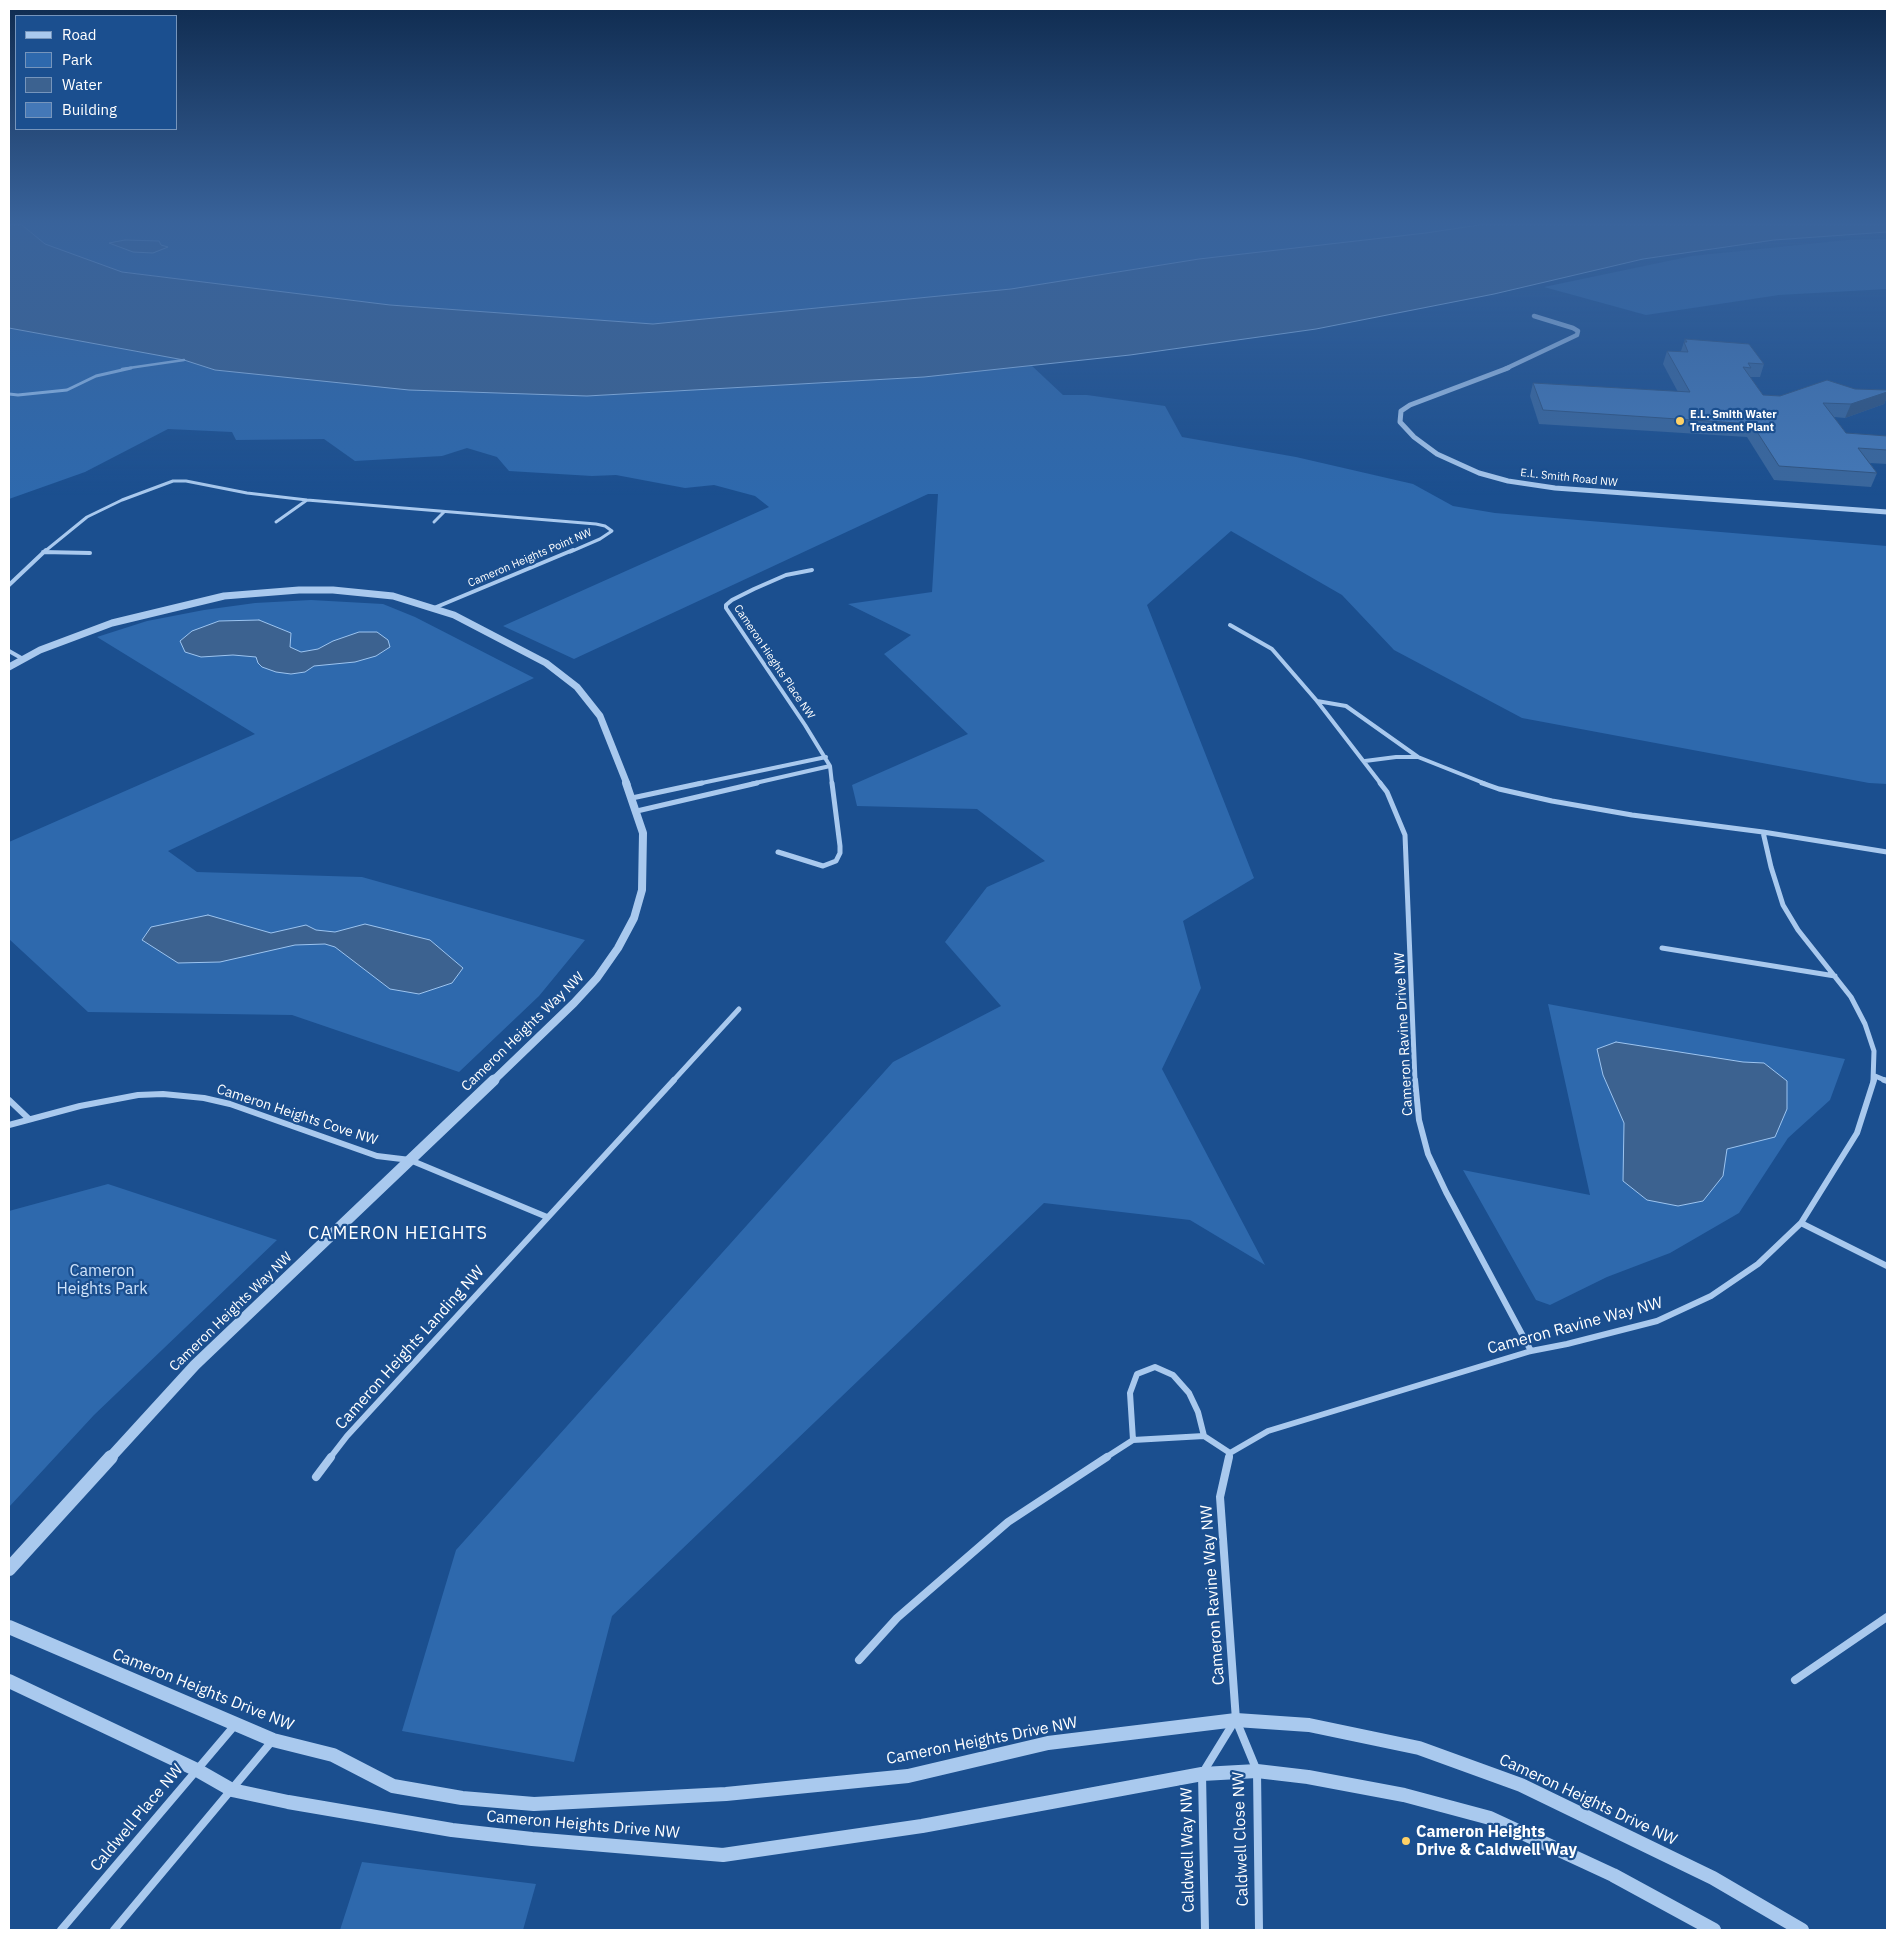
<!DOCTYPE html>
<html>
<head>
<meta charset="utf-8">
<style>
  body { margin:0 }
  #map { position:relative; width:1896px; height:1939px; overflow:hidden; background:#1b4f8f; font-family:"IBM Plex Sans",sans-serif }
  canvas { display:block }
  .frame { position:absolute; inset:0; border:10px solid #fff; pointer-events:none }
  .legend { position:absolute; left:15px; top:15px; width:162px; height:115px; box-sizing:border-box; background:#1b4f8f; border:1px solid #7695bc; margin:0; padding:6px 9px; list-style:none; font-size:15px; color:#fff }
  .legend li { display:flex; align-items:center; gap:10px; height:25px }
  .legend b { width:25px; border:1px solid #7695bc }
</style>
</head>
<body>
<div id="map">
<canvas width="1896" height="1939"></canvas>
<div class="frame"></div>
<ul class="legend">
<li><b style="height:6px;background:#a9c9ee"></b>Road</li>
<li><b style="height:14px;background:#2e69ad"></b>Park</li>
<li><b style="height:14px;background:#3c6290"></b>Water</li>
<li><b style="height:14px;background:#4478b7"></b>Building</li>
</ul>
</div>
<script>
const ctx = document.querySelector('canvas').getContext('2d');
ctx.lineJoin = 'round';
function fill(path, color) { ctx.fillStyle = color; ctx.fill(path, 'evenodd'); }
const poly = rows => new Path2D(rows.map(r => 'M' + r).join(''));
function trace(path, color, width, dash) { ctx.strokeStyle = color; ctx.lineWidth = width; ctx.lineCap = dash ? 'butt' : 'round'; ctx.setLineDash(dash || []); ctx.stroke(path); }
function write(font, color, halo, rows, align = 'center') {
  ctx.font = font + ' "IBM Plex Sans",sans-serif'; ctx.lineWidth = 4.5; ctx.setLineDash([]); ctx.textBaseline = 'middle'; ctx.strokeStyle = halo; ctx.fillStyle = color; for (const [text, x, y, turn = 0] of rows) {
    ctx.save(); ctx.translate(x, y); ctx.rotate((+turn || 0) * Math.PI / 180); ctx.textAlign = isNaN(turn) ? turn : align; if (halo) ctx.strokeText(text, 0, 0); ctx.fillText(text, 0, 0); ctx.restore();
  }
}
fill(poly([
  [22,225,1479,225,1427,233,1199,259,1011,289,653,324,390,305,122,272,45,244],
  [1887,239,1887,289,1779,295,1646,315,1544,287,1692,256,1847,240],
  [9,328,184,360,215,370,587,396,924,377,1031,365,1063,395,1087,395,1165,406,1182,437,1296,457,1413,484,1453,506,1495,513,1887,546,1887,784,1869,783,1522,718,1394,650,1342,595,1231,531,1147,605,1254,878,1183,921,1201,988,1162,1069,1265,1265,1190,1220,1044,1203,612,1616,574,1762,402,1731,456,1550,893,1062,1001,1006,945,942,987,887,1045,861,977,809,857,806,852,785,968,734,884,654,911,635,848,604,932,592,938,494,928,494,574,659,503,626,769,507,755,496,714,485,685,488,616,475,592,476,509,471,497,457,467,448,442,456,355,461,324,439,236,440,232,432,168,429,85,472,9,499],
  [311,600,383,604,415,617,534,678,168,851,197,872,362,877,585,940,539,996,459,1072,292,1015,88,1012,9,939,9,842,255,734,97,637,147,621,204,610,255,603],
  [1548,1004,1845,1059,1830,1100,1788,1138,1739,1213,1670,1253,1607,1277,1550,1305,1536,1300,1463,1170,1590,1195],
  [108,1184,277,1240,94,1415,9,1507,9,1211],
  [362,1862,536,1884,523,1930,340,1930]
]), '#2e69ad');
const water = poly([
  [9,225,22,225,45,244,122,272,390,305,653,324,1011,289,1199,259,1426,233,1479,225,1887,225,1887,232,1774,240,1643,259,1494,294,1316,329,1130,355,924,377,587,396,409,390,215,370,184,360,9,328,9,225],
  [125,240,159,241,161,245,168,247,153,253,133,252,109,243,125,240],
  [259,620,291,633,290,647,301,652,318,649,333,641,359,632,377,632,388,640,390,647,376,656,355,662,314,666,305,672,291,674,276,672,262,667,258,663,256,657,233,655,201,657,185,652,180,641,192,631,219,621,259,620],
  [208,915,271,933,306,925,316,930,335,932,365,924,430,940,463,968,452,983,419,994,390,989,335,947,325,944,295,945,220,962,178,963,142,940,151,927,208,915],
  [1616,1042,1743,1062,1764,1063,1787,1081,1787,1109,1775,1137,1727,1149,1723,1176,1703,1201,1678,1206,1647,1200,1623,1181,1624,1123,1603,1075,1597,1049,1616,1042]
]);
fill(water, '#3c6290');
trace(water, '#9cc4f0', 1);
trace(poly([
  [122,369,184,360]
]), '#9cc4f0', 2.5);
trace(poly([
  [9,394,18,395,67,390,96,376,131,368]
]), '#9cc4f0', 3);
trace(poly([
  [276,522,307,500],
  [434,522,444,512],
  [44,552,87,517,122,500,173,481,186,481,247,493,307,500,596,524,605,526,612,531,600,539,570,552]
]), '#a9c9ee', 3);
trace(poly([
  [43,552,90,553],
  [812,570,786,575,754,589,732,600,726,605,726,608,805,725,830,766,832,784],
  [9,585,46,550],
  [434,608,573,550],
  [1230,625,1272,649,1317,701,1381,784],
  [9,651,23,659],
  [1317,701,1346,706,1418,757,1486,784],
  [1365,761,1396,757,1417,757],
  [697,784,826,757],
  [751,784,830,766]
]), '#a9c9ee', 4);
trace(poly([
  [1380,783,1387,792,1405,835,1415,1081],
  [1482,783,1499,789,1552,801,1632,815,1763,832,1887,852],
  [632,798,702,783],
  [637,811,757,783],
  [1763,832,1771,867,1783,905,1798,930,1851,997,1865,1024,1874,1051,1873,1081],
  [778,852,823,866,836,861,840,853,840,846,832,783],
  [1662,948,1835,976],
  [1875,1076,1887,1081],
  [673,1081,739,1009]
]), '#a9c9ee', 5);
trace(poly([
  [1415,1080,1419,1120,1428,1154,1446,1192,1531,1351],
  [1884,1080,1887,1081],
  [9,1100,29,1119],
  [9,1125,80,1106,138,1095,163,1094,204,1098,230,1104,377,1156,410,1160,547,1217],
  [1801,1223,1887,1266],
  [1133,1440,1130,1393,1137,1374,1155,1367,1173,1375,1189,1393,1198,1412,1204,1436],
  [330,1458,347,1436,674,1080],
  [1105,1458,1133,1440,1204,1436,1230,1453],
  [1229,1458,1230,1453,1268,1431,1531,1351,1567,1344,1657,1321,1711,1296,1758,1264,1801,1223,1857,1133,1874,1080]
]), '#a9c9ee', 6);
trace(poly([
  [1229,1457,1220,1497,1236,1720,1257,1771,1259,1930],
  [316,1477,331,1457],
  [859,1660,897,1618,1008,1522,1107,1457],
  [1795,1680,1887,1617],
  [61,1930,235,1725],
  [114,1930,272,1741],
  [1205,1930,1202,1774,1234,1722]
]), '#a9c9ee', 8);
trace(poly([
  [1505,369,1577,335,1578,331,1573,328,1534,316]
]), '#a9c9ee', 4.5);
trace(poly([
  [1508,368,1410,405,1401,411,1400,422,1414,437,1437,454,1479,473,1508,481,1555,488,1887,512]
]), '#a9c9ee', 5);
trace(poly([
  [9,667,40,650,112,623,224,596,299,590,333,590,393,596,454,615,546,663,577,687,600,716,627,784]
]), '#a9c9ee', 7);
trace(poly([
  [493,1081,574,1003,597,978,618,948,634,918,642,890,643,833,626,783]
]), '#a9c9ee', 8);
trace(poly([
  [110,1458,195,1365,494,1080]
]), '#a9c9ee', 11);
trace(poly([
  [9,1569,111,1457],
  [9,1627,273,1740,333,1755,393,1786,462,1798,534,1804,726,1794,908,1776,1048,1743,1236,1720,1309,1725,1419,1748,1521,1785,1713,1878,1802,1930],
  [9,1681,197,1770,232,1790,288,1802,452,1830,532,1839,723,1855,922,1826,1202,1774,1257,1771,1308,1777,1404,1795,1490,1818,1613,1875,1714,1930]
]), '#a9c9ee', 14);
fill(poly([
  [1685,339,1764,364,1760,377,1750,377,1763,395,1780,396,1855,389,1887,390,1887,397,1884,404,1845,418,1834,417,1846,433,1887,436,1887,464,1870,463,1877,473,1871,487,1774,480,1747,437,1539,424,1530,396,1533,383,1678,392,1663,364,1667,351,1681,351]
]), '#3a679d');
fill(poly([
  [1887,392,1887,397,1884,404,1845,418,1851,404]
]), '#305480');
const building = poly([
  [1685,339,1749,344,1764,364,1748,363,1751,368,1743,367,1763,395,1780,396,1827,380,1855,389,1887,390,1887,392,1851,404,1823,403,1846,433,1887,436,1887,450,1858,448,1877,473,1779,466,1752,424,1543,410,1533,383,1690,392,1667,351,1688,352,1684,342,1687,342,1685,339]
]);
fill(building, '#4478b7');
trace(building, '#305480', 1);
const sky = ctx.createLinearGradient(0, 0, 0, 496);
sky.addColorStop(0, '#0f2b4f');
sky.addColorStop(0.45, '#39639b');
sky.addColorStop(1, '#39639b00');
ctx.fillStyle = sky;
ctx.fillRect(0, 0, 1896, 496);
for (const [x, y, r, color] of [
  [1680,421,5,"#ffd166"],
  [1406,1841,5,"#ffd166"]
]) { const dot = new Path2D(); dot.arc(x, y, r, 0, 2 * Math.PI); ctx.fillStyle = color; ctx.fill(dot); trace(dot, '#1b4f8f', 2); }
write('bold 11px', '#fff', '#1b4f8f', [
  ["E.L. Smith Water",1690,415],
  ["Treatment Plant",1690,428]
], 'left');
write('11px', '#fff', '#1b4f8f', [
  ["E.L. Smith Road NW",1569,478,6],
  ["Cameron Heights Point NW",530,558,-23],
  ["Cameron Hieghts Place NW",774,662,56]
]);
write('14px', '#fff', '#1b4f8f', [
  ["Cameron Heights Way NW",523,1032,-44],
  ["Cameron Ravine Drive NW",1404,1034,-93],
  ["Cameron Heights Cove NW",297,1115,18],
  ["Cameron Heights Way NW",231,1312,-44]
]);
write('16px', '#cfe3fa', '#1b4f8f', [
  ["Cameron",102,1271],
  ["Heights Park",102,1289]
]);
write('16px', '#fff', '#1b4f8f', [
  ["Cameron Ravine Way NW",1575,1326,-15],
  ["Cameron Heights Landing NW",410,1348,-48],
  ["Cameron Ravine Way NW",1213,1595,-94],
  ["Cameron Heights Drive NW",203,1690,22],
  ["Cameron Heights Drive NW",982,1741,-11],
  ["Cameron Heights Drive NW",1588,1800,25],
  ["Caldwell Place NW",137,1818,-50],
  ["Cameron Heights Drive NW",583,1825,5],
  ["Caldwell Close NW",1241,1839,-92],
  ["Caldwell Way NW",1188,1850,-91]
]);
write('bold 16px', '#fff', '#1b4f8f', [
  ["Cameron Heights",1416,1832],
  ["Drive & Caldwell Way",1416,1850]
], 'left');
ctx.letterSpacing = '1px';
write('18px', '#fff', '#1b4f8f', [
  ["CAMERON HEIGHTS",398,1234]
]);
ctx.letterSpacing = '0px';
</script>
</body>
</html>
